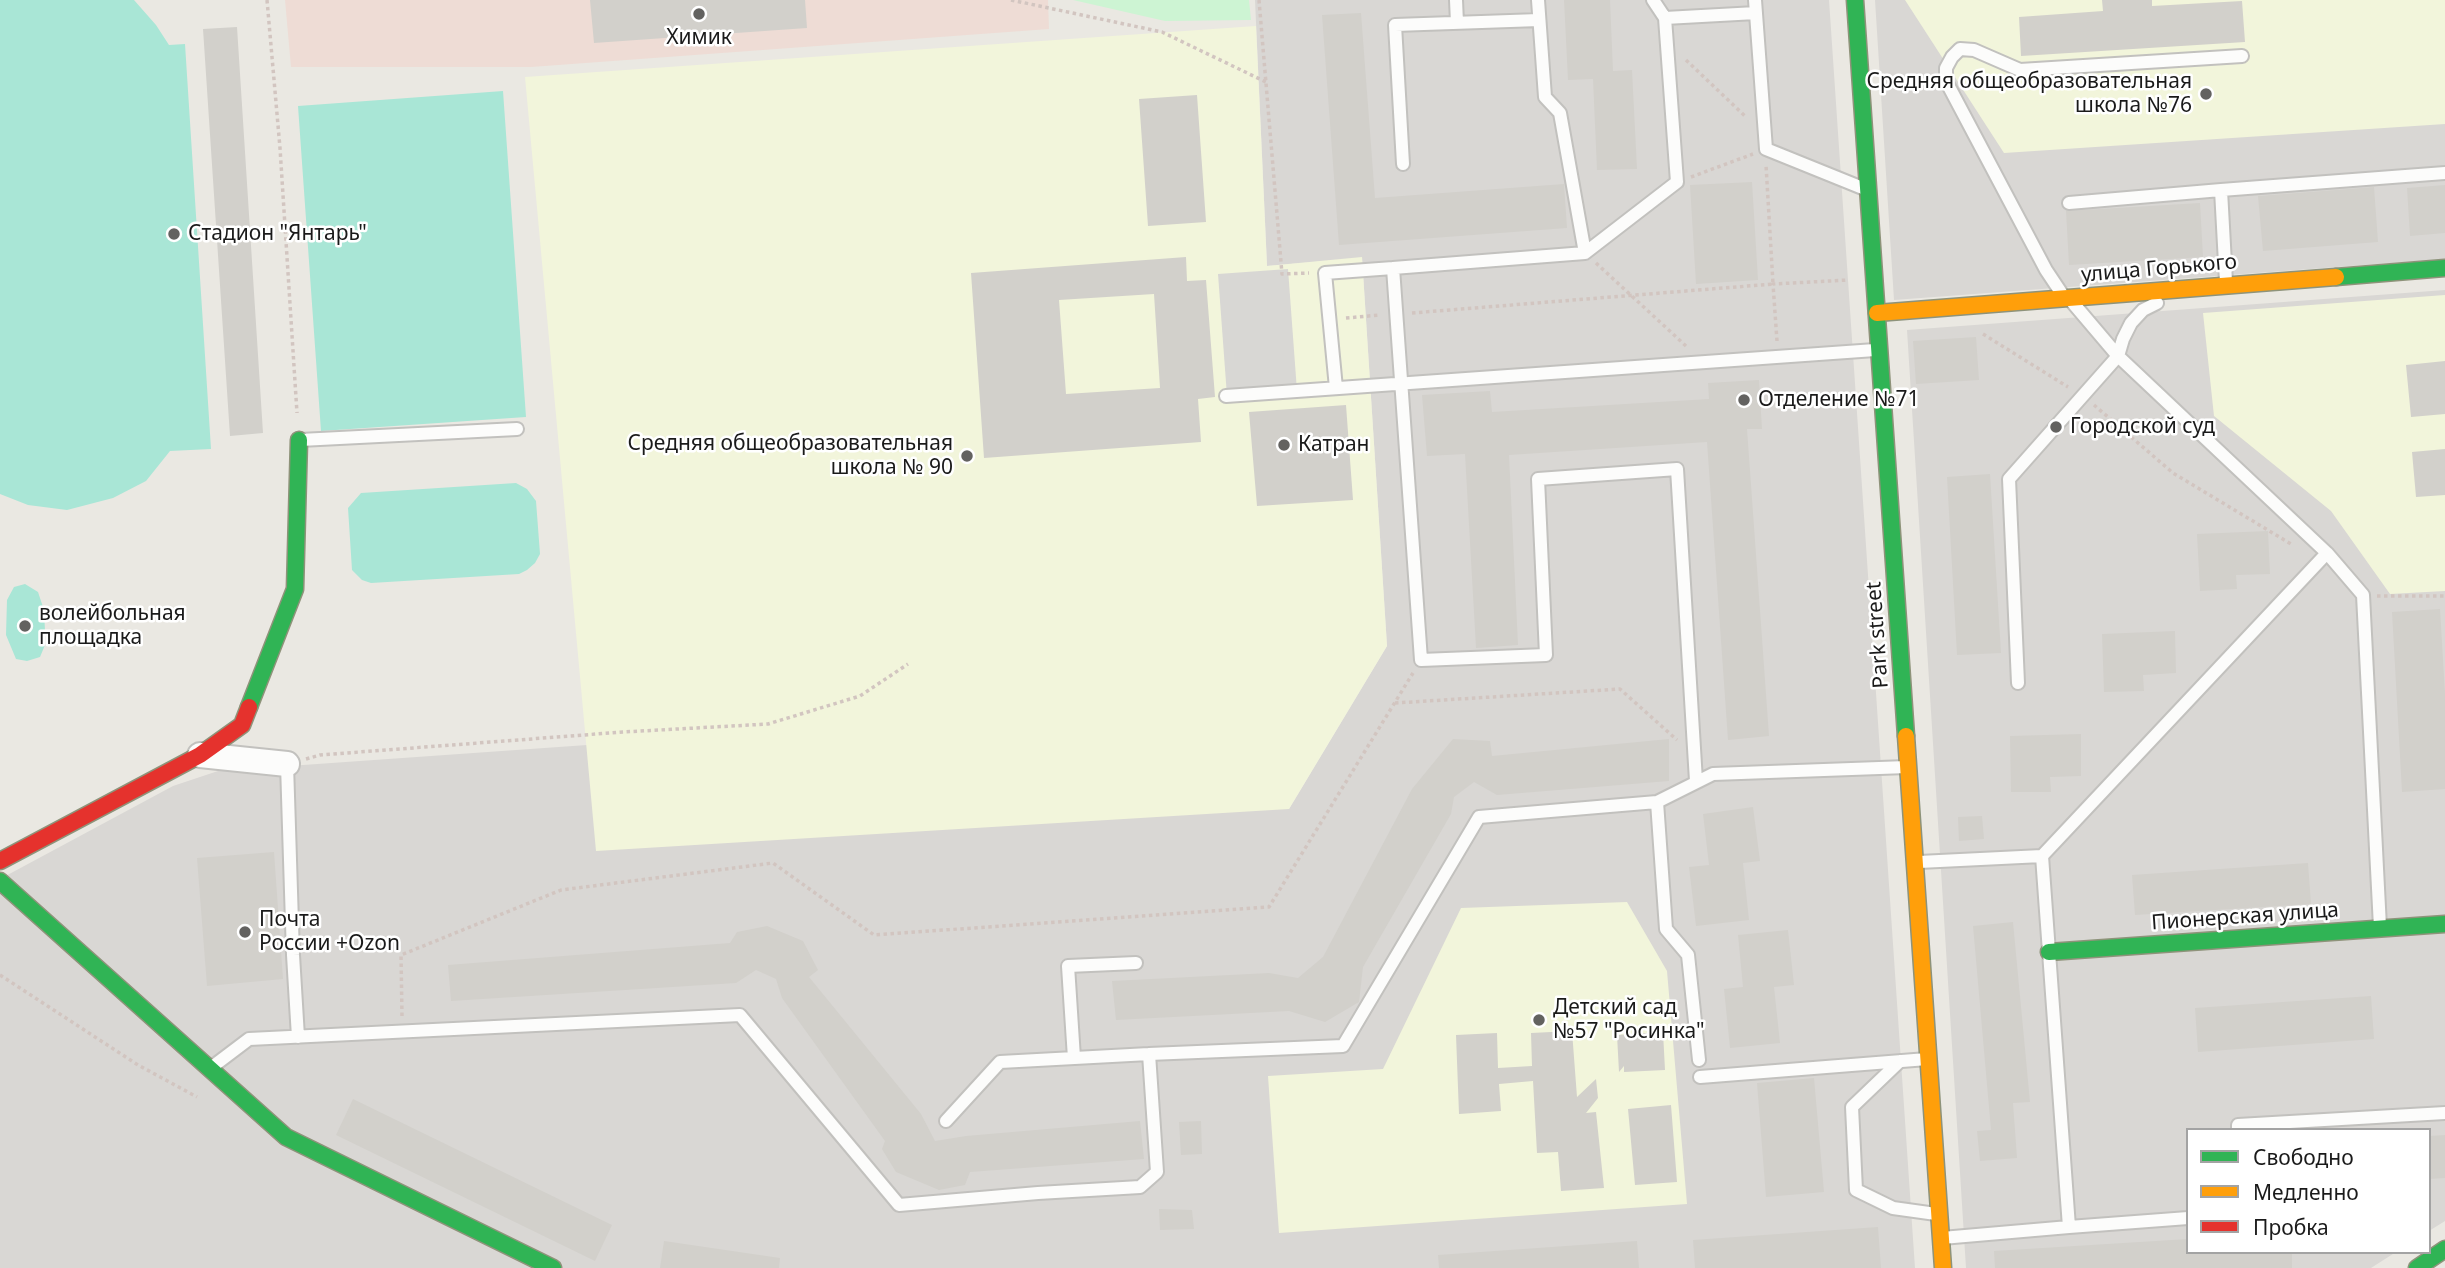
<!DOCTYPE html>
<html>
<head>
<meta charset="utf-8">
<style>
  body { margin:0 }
  #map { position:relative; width:2445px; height:1268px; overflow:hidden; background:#eae8e2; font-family:"Noto Sans",sans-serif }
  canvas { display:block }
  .legend { position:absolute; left:2186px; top:1128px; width:245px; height:126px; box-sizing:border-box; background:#fff; border:2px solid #a3a3a3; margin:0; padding:9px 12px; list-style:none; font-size:21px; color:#1a1a1a }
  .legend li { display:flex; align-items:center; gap:14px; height:35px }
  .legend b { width:35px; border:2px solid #a3a3a3 }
</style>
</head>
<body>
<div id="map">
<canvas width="2445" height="1268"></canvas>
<ul class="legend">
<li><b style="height:9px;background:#30b455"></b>Свободно</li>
<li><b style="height:9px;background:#ff9f0a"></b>Медленно</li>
<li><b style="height:9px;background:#e5322d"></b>Пробка</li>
</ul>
</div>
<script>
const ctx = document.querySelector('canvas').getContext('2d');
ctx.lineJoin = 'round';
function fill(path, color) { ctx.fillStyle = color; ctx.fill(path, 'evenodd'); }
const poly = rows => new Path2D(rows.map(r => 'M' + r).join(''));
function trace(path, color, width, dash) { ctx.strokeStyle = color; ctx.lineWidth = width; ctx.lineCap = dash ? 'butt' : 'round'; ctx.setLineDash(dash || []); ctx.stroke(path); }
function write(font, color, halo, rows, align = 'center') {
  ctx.font = font + ' "Noto Sans",sans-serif'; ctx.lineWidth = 5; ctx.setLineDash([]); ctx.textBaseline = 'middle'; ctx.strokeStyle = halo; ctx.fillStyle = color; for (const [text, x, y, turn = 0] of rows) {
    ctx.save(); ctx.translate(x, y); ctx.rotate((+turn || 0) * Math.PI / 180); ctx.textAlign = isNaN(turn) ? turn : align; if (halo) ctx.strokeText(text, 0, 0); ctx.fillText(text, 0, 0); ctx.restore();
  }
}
fill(poly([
  [1255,0,1829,0,1915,1268,0,1268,0,879,173,786,218,771,587,745,1289,809,1387,646,1362,258,1267,266],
  [1875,0,2445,0,2445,259,1894,300],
  [2445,290,2445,1221,2429,1231,2429,1130,2188,1130,2188,1252,2396,1252,2371,1268,1966,1268,1907,330]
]), '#d9d7d4');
fill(poly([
  [285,0,1048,0,1049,29,531,67,291,67]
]), '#eedcd5');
fill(poly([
  [1905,0,2445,0,2445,124,2004,153],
  [1256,26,1267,266,1362,257,1387,646,1289,809,596,851,525,77],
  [2445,295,2445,591,2390,594,2331,511,2214,416,2203,313],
  [1627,902,1667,971,1687,1204,1279,1233,1268,1076,1383,1069,1461,908]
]), '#f2f5db');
fill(poly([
  [1073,0,1249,0,1251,20,1165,21]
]), '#cdf4d3');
fill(poly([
  [0,0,134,0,156,25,169,45,185,44,211,449,170,451,146,481,113,498,67,510,28,505,0,494],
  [503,91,526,417,321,431,298,106],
  [516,483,527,489,536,501,540,554,535,563,527,570,519,574,371,583,362,580,352,570,348,508,361,493],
  [25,584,38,592,44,610,45,631,45,645,40,657,27,661,16,659,6,635,7,600,14,587]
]), '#a9e6d6');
fill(poly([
  [1288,269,1297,391,1227,396,1218,274]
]), '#d8d7d4');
fill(poly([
  [590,0,805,0,807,28,594,43],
  [1564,0,1610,0,1613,71,1632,70,1637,169,1597,170,1593,79,1568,80],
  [2102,0,2152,0,2152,6,2242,1,2245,42,2021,56,2019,17,2103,11],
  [1361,13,1375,198,1564,184,1567,228,1339,245,1322,15],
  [237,27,263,433,230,436,203,29],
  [1197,95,1206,222,1148,226,1139,99],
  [1752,182,1758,280,1696,284,1690,185],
  [2445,185,2445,233,2410,236,2407,188],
  [2374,187,2378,242,2263,251,2258,196],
  [2200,203,2203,257,2069,265,2066,211],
  [1186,257,1187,281,1206,280,1215,397,1198,399,1201,442,984,458,971,273],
  [1154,294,1160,388,1066,394,1059,300],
  [1976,337,1979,380,1916,384,1913,341],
  [2445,361,2445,414,2411,417,2406,365],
  [1759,380,1762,429,1747,429,1769,736,1728,740,1707,442,1509,455,1518,645,1476,648,1465,454,1427,456,1422,395,1490,391,1492,412,1709,399,1708,383],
  [1346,405,1353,500,1257,506,1249,412],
  [2445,449,2445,495,2416,497,2412,452],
  [1990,474,2001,653,1957,655,1947,477],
  [2268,531,2270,574,2236,575,2237,589,2200,591,2197,534],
  [2440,609,2445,694,2445,789,2402,792,2392,612],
  [2175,631,2176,673,2143,675,2144,691,2104,692,2102,634],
  [2081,734,2081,776,2050,777,2051,792,2011,792,2010,736],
  [1453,739,1490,741,1492,756,1669,739,1669,781,1497,795,1474,782,1454,797,1451,814,1363,967,1359,1002,1325,1022,1289,1011,1116,1020,1112,981,1269,973,1298,978,1323,957,1412,789],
  [1753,807,1760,861,1743,863,1749,920,1696,926,1689,867,1709,865,1703,814],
  [1982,816,1984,839,1959,841,1958,817],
  [274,852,283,979,207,986,197,858],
  [2308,863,2311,904,2135,915,2132,875],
  [2013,922,2030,1102,2013,1103,2017,1158,1980,1161,1977,1131,1991,1130,1973,926],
  [767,926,803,941,818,970,809,977,921,1114,935,1141,966,1136,1140,1121,1144,1159,970,1172,965,1185,939,1190,896,1172,882,1149,885,1141,782,998,776,979,756,970,736,983,451,1001,448,965,730,943,737,932],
  [1788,930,1794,985,1774,987,1780,1043,1730,1048,1724,989,1743,987,1738,935],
  [2371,996,2374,1039,2198,1052,2195,1008],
  [1572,1031,1577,1097,1596,1079,1598,1098,1586,1113,1596,1112,1604,1188,1561,1191,1558,1152,1537,1153,1533,1081,1499,1084,1501,1111,1459,1114,1456,1035,1497,1033,1498,1068,1532,1066,1531,1033],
  [1663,1032,1665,1070,1624,1072,1624,1066,1619,1072,1617,1035],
  [1814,1078,1824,1192,1766,1197,1757,1083],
  [353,1099,612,1225,595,1261,336,1135],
  [1671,1105,1677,1182,1635,1185,1628,1109],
  [1201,1121,1202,1154,1181,1155,1179,1122],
  [2445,1135,2445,1178,2429,1179,2429,1136],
  [1159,1209,1192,1210,1194,1229,1160,1230],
  [1878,1227,1881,1268,1695,1268,1693,1240],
  [2188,1239,2188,1252,2292,1252,2292,1268,1995,1268,1994,1251],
  [664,1241,780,1258,779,1268,660,1268],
  [1637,1241,1639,1268,1439,1268,1438,1255]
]), '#d2d0cb');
const lane = poly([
  [1456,0,1457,23],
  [1653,0,1665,18],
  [1755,0,1766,149,1865,189],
  [1403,164,1395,25,1539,20],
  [2069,203,2221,190],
  [1585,253,1677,182,1665,18,1756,13],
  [1393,268,1585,253,1560,113,1545,97,1538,0],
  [2226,282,2221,190,2445,173],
  [2062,294,2046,270,1946,81,1946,68,1952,57,1960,49,1974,50,2020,70,2242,56],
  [1336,388,1325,273,1393,268,1421,660,1546,655,1538,479,1677,469,1696,781],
  [1226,396,1875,350],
  [300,440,517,429],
  [2327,553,2363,595,2380,927],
  [2018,683,2009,479,2118,356,2123,339,2131,323,2143,310,2157,303],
  [287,764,293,955,298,1037],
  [1657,802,1666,929,1688,955,1699,1060],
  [2042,856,2327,553,2118,356,2073,303],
  [1919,862,2042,856,2069,1227,1942,1238],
  [1074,1058,1068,966,1136,963],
  [1900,1061,1852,1107,1856,1190,1893,1208,1936,1214],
  [212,1067,249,1039,740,1015,899,1205,1038,1193,1140,1187,1157,1172,1149,1054,1343,1046,1479,817,1657,802,1713,774,1907,767],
  [1700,1077,1927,1059],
  [946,1121,1000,1062,1149,1054],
  [2238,1130,2238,1125,2445,1113],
  [2069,1227,2188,1218]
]);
const street = poly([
  [200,755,287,764]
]);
const fast = poly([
  [1855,0,1906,736],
  [2336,277,2445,268],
  [249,707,295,589,299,440],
  [0,881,286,1137,553,1268],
  [2049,952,2445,924],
  [2417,1268,2445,1249]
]);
const slow = poly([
  [1877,313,2336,277],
  [1906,736,1943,1268]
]);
const jam = poly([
  [0,861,200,755,242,725,249,707]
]);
trace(lane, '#c2c1be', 16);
trace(street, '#c2c1be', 28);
trace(fast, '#8e937a', 19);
trace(slow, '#8e937a', 19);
trace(jam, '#8e937a', 19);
trace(poly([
  [267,0,280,148,297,413],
  [1011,0,1162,32,1266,82],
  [1259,0,1282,274,1309,273],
  [1686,60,1746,117],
  [1691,177,1753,154],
  [1596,263,1686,346],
  [1412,313,1773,284,1766,165],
  [1346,318,1380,315],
  [1983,334,2068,387],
  [1777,341,1773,284,1848,280],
  [2094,405,2173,473,2291,544],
  [2377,596,2445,596],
  [1395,703,1620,689,1677,740],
  [306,759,320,755,623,732,768,724,860,696,908,664],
  [0,975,138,1065,197,1097],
  [402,1016,401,955,561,890,773,863,874,935,1269,907,1413,673]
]), '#d2c5c0', 3.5, [3.5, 3.5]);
trace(lane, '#fcfcfb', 12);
trace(street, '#fcfcfb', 24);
trace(fast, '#30b455', 16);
trace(slow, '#ff9f0a', 16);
trace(jam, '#e5322d', 16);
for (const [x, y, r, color] of [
  [699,14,7,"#636260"],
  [2206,94,7,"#636260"],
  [174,234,7,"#636260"],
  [1744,400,7,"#636260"],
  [2056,427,7,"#636260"],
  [1284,445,7,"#636260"],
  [967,456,7,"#636260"],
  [25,626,7,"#636260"],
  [245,932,7,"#636260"],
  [1539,1020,7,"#636260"]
]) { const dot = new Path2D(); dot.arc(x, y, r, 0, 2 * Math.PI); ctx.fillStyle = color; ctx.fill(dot); trace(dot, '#fff', 2.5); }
write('21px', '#1a1a1a', '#fff', [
  ["Химик",699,38,"center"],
  ["Средняя общеобразовательная",2192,82,"right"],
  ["школа №76",2192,106,"right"],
  ["Стадион \"Янтарь\"",188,234],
  ["Отделение №71",1758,400],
  ["Городской суд",2070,427],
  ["Средняя общеобразовательная",953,444,"right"],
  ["школа № 90",953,468,"right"],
  ["Катран",1298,445],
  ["волейбольная",39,614],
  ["площадка",39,638],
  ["Почта",259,920],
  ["России +Ozon",259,944],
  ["Детский сад",1553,1008],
  ["№57 \"Росинка\"",1553,1032]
], 'left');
write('21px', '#1a1a1a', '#fff', [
  ["улица Горького",2159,269,-5],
  ["Park street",1878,635,-94],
  ["Пионерская улица",2245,917,-4]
]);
</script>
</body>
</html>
